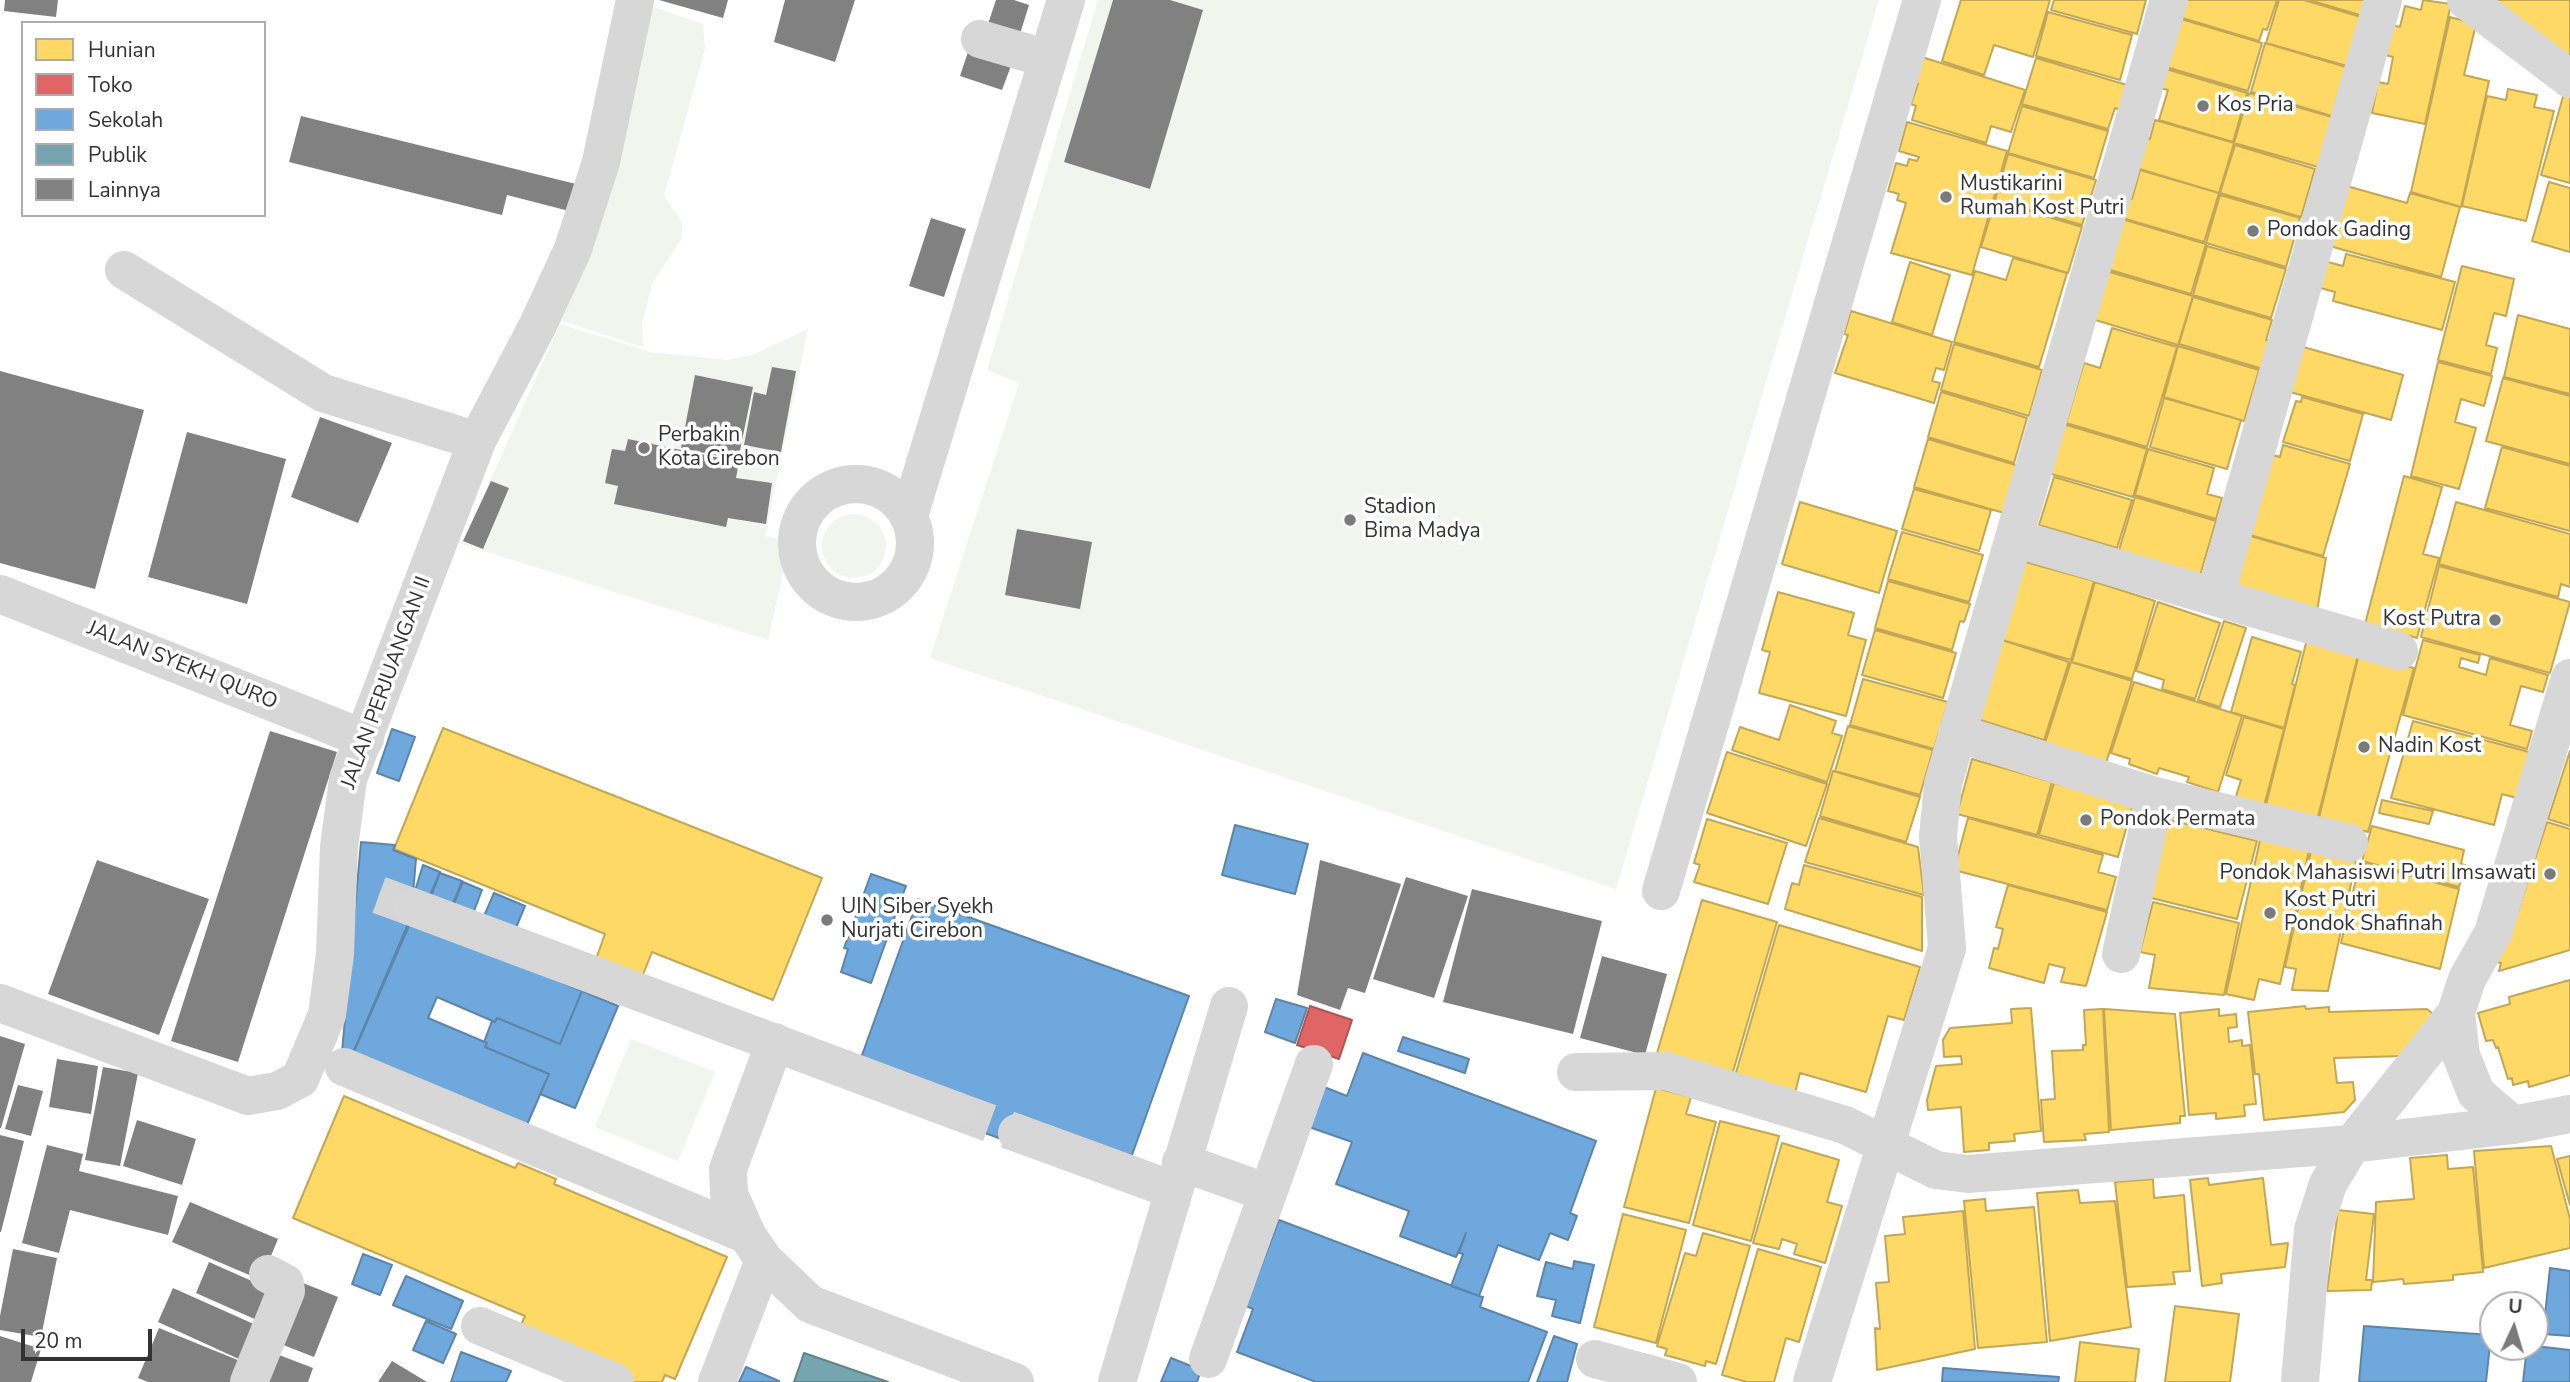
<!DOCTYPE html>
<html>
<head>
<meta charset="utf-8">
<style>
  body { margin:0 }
  #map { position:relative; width:2570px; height:1382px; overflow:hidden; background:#fff; font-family:"Nunito Sans",sans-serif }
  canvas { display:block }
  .legend { position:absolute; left:21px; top:21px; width:245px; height:196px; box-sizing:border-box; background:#fff; border:2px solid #adadad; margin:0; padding:9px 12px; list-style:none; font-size:21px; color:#333 }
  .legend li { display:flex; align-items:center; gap:14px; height:35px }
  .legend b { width:35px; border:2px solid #adadad }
  .north { position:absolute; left:2479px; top:1291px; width:70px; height:70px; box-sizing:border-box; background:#fff; border:2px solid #adadad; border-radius:50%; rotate:4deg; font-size:19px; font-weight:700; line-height:28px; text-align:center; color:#333 }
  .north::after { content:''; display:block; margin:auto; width:24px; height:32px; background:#7a7a7a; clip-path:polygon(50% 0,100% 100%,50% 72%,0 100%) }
  .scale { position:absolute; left:21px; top:1329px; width:131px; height:32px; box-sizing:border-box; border:4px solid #333; border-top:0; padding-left:9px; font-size:21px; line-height:24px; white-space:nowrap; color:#333; -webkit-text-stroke:5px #fff; paint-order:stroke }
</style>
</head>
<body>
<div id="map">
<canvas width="2570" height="1382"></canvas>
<ul class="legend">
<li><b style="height:19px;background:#ffd966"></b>Hunian</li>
<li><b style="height:19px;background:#e06666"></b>Toko</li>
<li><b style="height:19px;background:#6fa8dc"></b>Sekolah</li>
<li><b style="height:19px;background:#76a5af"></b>Publik</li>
<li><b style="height:19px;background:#818181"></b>Lainnya</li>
</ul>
<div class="north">U</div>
<div class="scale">20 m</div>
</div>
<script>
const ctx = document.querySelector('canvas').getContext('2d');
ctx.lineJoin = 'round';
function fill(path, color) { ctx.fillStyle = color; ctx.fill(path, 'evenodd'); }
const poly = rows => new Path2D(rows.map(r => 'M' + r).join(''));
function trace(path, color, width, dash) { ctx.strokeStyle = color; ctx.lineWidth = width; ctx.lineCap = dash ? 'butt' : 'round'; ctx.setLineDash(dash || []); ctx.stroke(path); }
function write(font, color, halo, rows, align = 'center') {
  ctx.font = font + ' "Nunito Sans",sans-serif'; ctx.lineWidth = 7; ctx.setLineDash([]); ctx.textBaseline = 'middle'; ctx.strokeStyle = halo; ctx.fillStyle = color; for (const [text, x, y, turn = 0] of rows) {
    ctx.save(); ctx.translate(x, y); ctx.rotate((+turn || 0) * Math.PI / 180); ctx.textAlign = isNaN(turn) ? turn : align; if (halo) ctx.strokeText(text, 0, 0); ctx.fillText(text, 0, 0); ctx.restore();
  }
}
fill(poly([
  [1098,0,1879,0,1616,889,930,658,1019,383,987,370],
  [648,5,703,24,705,49,664,196,682,222,682,238,653,282,642,322,643,347,562,321,598,230],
  [560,324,650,352,728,360,755,354,808,329,765,536,790,542,768,640,462,544],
  '822 546a32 32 0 1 1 64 0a32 32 0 1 1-64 0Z',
  [631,1039,715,1072,678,1161,595,1127]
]), '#f1f5ed');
const homes = poly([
  [1961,0,2050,0,2033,57,1994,45,1984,75,1942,61,1961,0],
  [2054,0,2146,0,2137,34,2051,10,2054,0],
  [2184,0,2277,0,2267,30,2263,29,2259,41,2179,17,2184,0],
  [2279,0,2304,0,2361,17,2347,66,2266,43,2279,0],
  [2309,0,2367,0,2363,16,2309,0],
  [2423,0,2451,4,2425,124,2372,113,2378,82,2388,84,2393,57,2385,55,2392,25,2400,27,2405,6,2421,10,2423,0],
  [2487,0,2570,0,2570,64,2487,0],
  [2048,12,2132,35,2120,80,2036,56,2048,12],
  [2450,17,2476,24,2464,75,2489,81,2461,207,2411,192,2450,17],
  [2181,19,2262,43,2248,91,2166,67,2181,19],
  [2265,43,2346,67,2332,116,2251,92,2265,43],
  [1922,57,2025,90,2011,132,1991,126,1986,143,1912,120,1916,106,1911,104,1918,84,1913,83,1922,57],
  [2036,58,2127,85,2120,110,2115,108,2108,129,2022,104,2036,58],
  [2166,69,2247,93,2233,142,2159,120,2168,90,2160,88,2166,69],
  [2508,89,2537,95,2534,107,2554,111,2526,221,2462,206,2487,96,2506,100,2508,89],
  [2249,93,2332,117,2318,167,2234,143,2249,93],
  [2564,93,2570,97,2570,183,2541,175,2564,93],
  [2022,106,2108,131,2094,178,2008,153,2022,106],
  [2155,120,2234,143,2219,193,2136,168,2141,136,2150,139,2155,120],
  [1907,122,2007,151,1972,275,1891,253,1906,203,1897,200,1899,194,1888,191,1896,163,1907,166,1909,159,1917,161,1919,157,1899,151,1907,122],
  [2235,145,2315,169,2301,217,2220,193,2235,145],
  [2008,154,2096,180,2082,225,1995,200,2008,154],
  [2140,170,2219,193,2204,242,2119,217,2126,197,2132,199,2140,170],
  [2549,182,2570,188,2570,252,2532,241,2549,182],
  [2343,185,2407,203,2410,193,2460,207,2441,277,2326,245,2343,185],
  [2220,195,2300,218,2286,267,2206,243,2220,195],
  [1995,201,2082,227,2068,273,1981,247,1995,201],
  [2122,219,2206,244,2191,294,2107,269,2122,219],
  [2207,246,2286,269,2271,318,2193,295,2207,246],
  [2346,254,2455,282,2442,330,2333,301,2335,292,2317,287,2324,261,2343,266,2346,254],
  [2013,258,2067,273,2039,367,1954,342,1975,271,2006,280,2013,258],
  [1910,262,1950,275,1932,335,1892,322,1910,262],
  [2462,266,2514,279,2506,316,2494,313,2486,345,2497,348,2491,374,2438,360,2462,266],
  [2106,271,2193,296,2178,345,2092,319,2106,271],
  [2193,297,2272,320,2266,340,2271,341,2263,369,2179,344,2193,297],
  [1851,311,1952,342,1944,370,1936,368,1932,381,1940,383,1934,403,1835,373,1848,335,1844,334,1851,311],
  [2518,315,2570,329,2570,394,2504,377,2518,315],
  [2112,328,2177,347,2147,447,2066,423,2084,363,2100,368,2112,328],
  [1954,344,2042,370,2029,416,1941,390,1954,344],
  [2178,346,2259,370,2244,421,2164,397,2178,346],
  [2303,347,2403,375,2391,420,2290,392,2303,347],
  [2438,362,2492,376,2484,406,2461,399,2455,422,2476,428,2459,489,2411,476,2438,362],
  [2503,378,2570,396,2570,464,2486,441,2503,378],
  [1941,392,2027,418,2014,463,1928,437,1941,392],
  [2302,397,2363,414,2350,461,2283,442,2296,401,2301,402,2302,397],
  [2164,398,2241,420,2227,469,2150,447,2164,398],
  [2063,424,2147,449,2133,497,2048,473,2063,424],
  [1928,439,2022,467,2004,513,1914,487,1928,439],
  [2283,445,2350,464,2323,556,2250,535,2273,455,2280,457,2283,445],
  [2502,447,2570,466,2570,531,2485,508,2502,447],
  [2148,449,2214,468,2207,494,2222,498,2216,519,2135,495,2148,449],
  [2404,476,2442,487,2423,554,2439,558,2417,638,2365,624,2404,476],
  [2054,477,2132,500,2117,548,2039,525,2054,477],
  [1914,489,1991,510,1979,551,1902,529,1914,489],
  [2135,497,2216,521,2199,579,2119,550,2135,497],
  [1800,502,1897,531,1879,593,1782,564,1800,502],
  [2456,502,2570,534,2570,587,2561,584,2558,597,2439,564,2456,502],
  [1902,532,1983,555,1969,602,1888,579,1902,532],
  [2247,535,2326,558,2317,611,2232,585,2247,535],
  [2022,561,2094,581,2071,660,1999,639,2022,561],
  [2439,566,2570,602,2550,673,2421,637,2439,566],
  [1888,581,1970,604,1964,622,1960,621,1952,650,1875,628,1888,581],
  [2095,582,2155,601,2132,679,2072,662,2095,582],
  [1778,592,1854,613,1848,635,1866,640,1846,716,1759,693,1770,652,1762,650,1778,592],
  [2158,602,2220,623,2195,699,2162,689,2164,680,2136,671,2158,602],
  [2224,621,2246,628,2220,707,2198,700,2224,621],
  [1875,630,1956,653,1943,698,1862,675,1875,630],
  [2252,637,2301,652,2292,684,2295,685,2284,728,2231,712,2252,637],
  [2307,639,2359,651,2317,821,2265,809,2307,639],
  [2002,640,2069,662,2044,740,1977,719,2002,640],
  [2423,640,2480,655,2478,663,2461,658,2459,667,2486,675,2490,658,2548,675,2543,692,2521,686,2510,725,2532,731,2527,749,2403,715,2423,640],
  [2359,654,2414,668,2368,832,2344,826,2317,826,2359,654],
  [2071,662,2132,681,2105,766,2044,746,2071,662],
  [1863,679,1948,702,1934,749,1850,725,1863,679],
  [2134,682,2242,716,2218,792,2187,782,2189,777,2159,768,2157,774,2129,764,2130,759,2111,753,2134,682],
  [1790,705,1836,721,1832,733,1842,736,1827,782,1732,750,1740,727,1779,740,1790,705],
  [2244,717,2284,729,2264,806,2235,800,2241,780,2226,775,2244,717],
  [2413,721,2529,752,2517,798,2502,794,2494,825,2391,798,2413,721],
  [1848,726,1933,750,1920,795,1835,771,1848,726],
  [443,728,822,878,773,1000,652,952,642,977,596,959,605,934,394,849,443,728],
  [2570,751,2570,826,2548,819,2570,751],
  [1727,752,1827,784,1806,846,1707,813,1727,752],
  [1972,759,2052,782,2037,835,1957,814,1972,759],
  [1833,771,1920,797,1906,842,1820,816,1833,771],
  [2054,783,2133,804,2118,857,2039,835,2054,783],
  [2382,800,2433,811,2429,824,2379,813,2382,800],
  [1819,818,1918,847,1924,895,1805,862,1819,818],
  [1968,818,2103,855,2098,872,2116,877,2107,910,1954,870,1968,818],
  [2162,818,2257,841,2237,919,2143,896,2162,818],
  [1707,819,1787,843,1768,904,1694,882,1700,865,1694,863,1707,819],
  [2547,822,2570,829,2570,950,2499,971,2501,963,2496,962,2515,921,2547,822],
  [2372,826,2464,850,2461,864,2465,865,2459,887,2362,861,2372,826],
  [2260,840,2310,846,2280,984,2259,979,2254,1000,2226,994,2260,840],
  [2312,847,2357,856,2328,991,2292,990,2296,969,2285,967,2312,847],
  [2360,862,2459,889,2440,969,2341,943,2360,862],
  [1804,865,1922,897,1922,951,1785,909,1792,883,1799,885,1804,865],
  [2008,885,2107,912,2086,986,2061,982,2065,968,2049,964,2044,983,1989,968,1994,948,1998,949,2003,929,1996,927,2008,885],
  [1702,900,1777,922,1732,1075,1657,1053,1702,900],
  [2153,902,2239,923,2224,995,2149,988,2155,955,2140,952,2153,902],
  [1779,925,1920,967,1904,1020,1888,1016,1866,1092,1800,1073,1795,1093,1735,1076,1779,925],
  [2570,980,2570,1075,2529,1087,2528,1081,2513,1085,2512,1078,2508,1079,2498,1047,2496,1048,2493,1040,2486,1041,2478,1013,2510,1004,2509,997,2570,980],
  [2305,1006,2306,1009,2329,1007,2329,1012,2427,1009,2437,1017,2404,1056,2334,1058,2337,1083,2353,1082,2355,1100,2344,1112,2264,1120,2259,1074,2255,1074,2248,1012,2305,1006],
  [2031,1008,2041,1131,2014,1134,2015,1141,1989,1143,1989,1150,1964,1152,1961,1107,1928,1110,1927,1100,1936,1066,1962,1064,1961,1056,1944,1057,1943,1040,1950,1028,2012,1023,2011,1009,2031,1008],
  [2103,1009,2109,1132,2084,1134,2086,1140,2044,1142,2041,1100,2055,1099,2052,1051,2083,1050,2083,1045,2086,1045,2084,1010,2103,1009],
  [2104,1009,2175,1014,2185,1116,2180,1116,2180,1123,2111,1130,2104,1009],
  [2219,1009,2219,1016,2236,1014,2237,1027,2228,1028,2229,1042,2242,1040,2242,1046,2250,1045,2256,1104,2244,1105,2245,1116,2216,1119,2216,1113,2189,1115,2180,1013,2219,1009],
  [1656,1088,1691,1097,1686,1114,1716,1122,1689,1223,1624,1207,1656,1088],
  [344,1096,515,1168,518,1163,556,1179,554,1184,727,1257,675,1379,665,1375,662,1382,625,1382,516,1336,525,1316,293,1218,344,1096],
  [1720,1121,1779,1136,1751,1241,1693,1225,1720,1121],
  [1782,1143,1839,1160,1827,1202,1842,1206,1825,1263,1794,1254,1797,1244,1782,1239,1779,1249,1753,1243,1782,1143],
  [2551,1146,2570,1219,2570,1248,2484,1268,2474,1151,2551,1146],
  [2447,1155,2448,1169,2473,1167,2483,1272,2453,1275,2453,1280,2404,1284,2403,1279,2373,1282,2376,1202,2414,1199,2410,1158,2447,1155],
  [2570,1156,2570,1205,2557,1159,2570,1156],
  [2208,1178,2209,1185,2263,1178,2271,1245,2288,1243,2285,1267,2221,1274,2222,1283,2202,1286,2190,1180,2208,1178],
  [2153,1179,2154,1198,2184,1195,2190,1271,2173,1272,2175,1284,2127,1287,2115,1182,2153,1179],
  [2078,1190,2080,1203,2115,1201,2131,1327,2050,1341,2037,1193,2078,1190],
  [1985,1199,1986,1211,2034,1207,2047,1342,1978,1348,1964,1201,1985,1199],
  [2338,1210,2374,1214,2366,1280,2372,1280,2371,1290,2327,1291,2338,1210],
  [1963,1211,1975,1349,1877,1370,1875,1328,1880,1329,1876,1283,1889,1282,1885,1236,1905,1234,1903,1217,1963,1211],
  [1623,1214,1686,1230,1656,1343,1594,1327,1623,1214],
  [1703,1233,1750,1246,1716,1364,1706,1361,1705,1366,1665,1355,1667,1349,1657,1346,1685,1253,1696,1256,1703,1233],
  [1758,1249,1821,1267,1799,1342,1786,1338,1774,1382,1747,1382,1722,1375,1758,1249],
  [2175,1306,2239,1314,2230,1382,2165,1382,2175,1306],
  [2080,1342,2139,1349,2135,1382,2075,1382,2080,1342]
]);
fill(homes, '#ffd966');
trace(homes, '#c2a757', 2);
const shops = poly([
  [1310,1006,1352,1020,1339,1059,1297,1045,1310,1006]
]);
fill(shops, '#e06666');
trace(shops, '#ac5757', 2);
const schools = poly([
  [392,729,415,737,399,781,377,773,392,729],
  [1235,825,1308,844,1295,894,1222,875,1235,825],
  [361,842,395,845,393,850,416,859,411,917,353,1053,342,1052,361,842],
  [423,865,440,872,428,900,414,894,423,865],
  [440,873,462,881,450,911,429,902,440,873],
  [871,874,906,886,871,983,841,972,848,949,844,948,871,874],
  [463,882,482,890,471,919,451,911,463,882],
  [494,893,525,906,513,935,481,923,494,893],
  [918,899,1189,996,1132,1155,1013,1143,951,1121,861,1058,918,899],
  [412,919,582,991,560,1044,497,1018,495,1022,437,997,428,1018,487,1043,485,1047,549,1074,526,1127,353,1054,412,919],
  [582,991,618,1006,575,1108,540,1094,549,1074,485,1047,487,1043,484,1042,492,1021,495,1022,497,1018,560,1044,582,991],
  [1276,999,1307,1008,1295,1043,1265,1032,1276,999],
  [1403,1037,1469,1059,1465,1073,1398,1051,1403,1037],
  [1363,1053,1596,1141,1570,1213,1577,1216,1568,1240,1550,1233,1539,1260,1498,1245,1479,1296,1451,1286,1463,1254,1459,1253,1466,1233,1456,1257,1400,1236,1409,1211,1336,1184,1352,1142,1309,1127,1324,1087,1347,1096,1363,1053],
  [1279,1220,1479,1296,1483,1297,1480,1307,1547,1332,1528,1382,1316,1382,1237,1352,1253,1309,1246,1306,1279,1220],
  [363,1254,392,1265,380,1295,352,1284,363,1254],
  [1574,1261,1594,1265,1580,1323,1552,1316,1556,1300,1537,1296,1546,1262,1573,1269,1574,1261],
  [2550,1268,2570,1271,2570,1336,2543,1334,2550,1268],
  [406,1276,463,1301,451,1329,393,1305,406,1276],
  [426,1321,456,1334,443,1363,413,1350,426,1321],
  [2364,1326,2491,1335,2486,1382,2359,1382,2364,1326],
  [1554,1336,1577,1344,1567,1382,1537,1382,1554,1336],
  [2535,1346,2570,1350,2570,1382,2523,1382,2527,1347,2535,1346],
  [461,1352,511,1371,506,1382,451,1382,461,1352],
  [1171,1358,1201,1370,1197,1382,1161,1382,1171,1358],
  [746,1367,779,1381,779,1382,739,1382,746,1367],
  [1943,1368,2059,1377,2058,1382,1942,1382,1943,1368]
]);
fill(schools, '#6fa8dc');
trace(schools, '#5d85a9', 2);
const public = poly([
  [804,1353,888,1382,794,1382,804,1353]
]);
fill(public, '#76a5af');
trace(public, '#62838a', 2);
fill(poly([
  [5,0,58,0,56,17,4,11],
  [659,0,728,0,723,18],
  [785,0,855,0,835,62,774,42],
  [996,0,1014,0,1029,5,1019,37,987,27],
  [1113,0,1170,0,1203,10,1150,189,1064,162],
  [969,49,1012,63,1002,90,960,76],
  [301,116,580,185,573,212,507,195,502,215,289,162],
  [931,218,966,229,944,297,909,286],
  [772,367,796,371,781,452,744,445,754,392,766,395],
  [0,371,144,410,95,589,0,563],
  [695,375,753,387,738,460,681,448],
  [320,417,392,443,358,523,291,497],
  [187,432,286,459,247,604,148,577],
  [628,439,739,462,736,478,772,483,766,524,728,518,726,527,614,504,618,486,605,483,612,449,625,451],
  [491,481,509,488,483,549,463,541],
  [1017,529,1092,542,1080,609,1005,595],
  [270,731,337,752,238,1062,171,1041],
  [97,860,209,899,159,1035,48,994],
  [1320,860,1401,884,1365,993,1348,988,1340,1010,1297,995],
  [1406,877,1468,896,1434,998,1373,979],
  [1472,889,1602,921,1573,1034,1443,1002],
  [1602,956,1667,974,1645,1055,1580,1038],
  [0,1036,25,1044,1,1128,0,1128],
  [57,1059,98,1066,91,1114,49,1107],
  [103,1067,138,1073,120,1166,85,1160],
  [18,1085,43,1091,31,1136,5,1129],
  [137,1120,196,1139,182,1185,123,1166],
  [0,1135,24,1141,1,1232,0,1232],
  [47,1145,83,1154,79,1171,178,1196,168,1235,70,1210,59,1253,22,1243],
  [190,1202,278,1239,261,1280,172,1242],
  [13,1249,57,1258,41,1337,0,1330,0,1316],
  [209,1262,272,1290,259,1321,196,1293],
  [298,1281,338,1297,314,1357,273,1341],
  [173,1288,256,1325,241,1360,158,1322],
  [159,1328,245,1363,238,1382,148,1382,138,1378],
  [0,1336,41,1349,31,1382,0,1382],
  [266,1350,313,1368,308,1382,254,1382],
  [392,1361,427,1382,378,1382]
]), '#818181');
trace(poly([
  [379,895,412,907],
  [954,1110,1017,1133]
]), '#d6d6d6', 38, [38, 19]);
trace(poly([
  [2466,0,2570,79],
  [980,39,1048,59],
  [124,270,323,393,477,441],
  '797 543a59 59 0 1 1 118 0a59 59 0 1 1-118 0Z',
  [909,516,1066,0],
  [2014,538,2399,651],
  [0,594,365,739],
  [2215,597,2383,0],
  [1957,733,2155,796,2121,954],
  [2155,796,2349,843],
  [1661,891,1922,0],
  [412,907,954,1110],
  [0,1003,248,1096,277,1091,300,1079,327,1015,335,954,339,847,348,779,477,441,538,325,573,249,601,162,635,0],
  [2456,1013,2461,1055,2476,1093,2513,1125],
  [775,1042,728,1169,729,1194,747,1235,764,1260,810,1304,1015,1382],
  [344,1067,747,1235],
  [1576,1072,1666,1071,1845,1125,1936,1170,1968,1174,2352,1144,2513,1125,2570,1114],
  [1017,1133,1173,1190],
  [1181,1162,1268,1193,1208,1359],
  [1268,1193,1314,1064],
  [480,1326,615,1382],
  [1595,1359,1678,1382],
  [249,1382,286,1291,285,1283,268,1274],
  [717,1382,764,1260],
  [1117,1382,1229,1006],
  [1812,1382,1947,948,1938,836,1943,784,2169,0],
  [2300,1382,2313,1230,2328,1184,2352,1144,2456,1013,2467,979,2493,933,2570,678]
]), '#d7d7d7', 38);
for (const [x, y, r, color] of [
  [2203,106,7,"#7a7a7a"],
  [1946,197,7,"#7a7a7a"],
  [2253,231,7,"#7a7a7a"],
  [644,448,7,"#7a7a7a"],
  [1350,520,7,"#7a7a7a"],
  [2495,620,7,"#7a7a7a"],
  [2364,747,7,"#7a7a7a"],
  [2086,820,7,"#7a7a7a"],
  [2550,874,7,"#7a7a7a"],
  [2270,913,7,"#7a7a7a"],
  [827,920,7,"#7a7a7a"]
]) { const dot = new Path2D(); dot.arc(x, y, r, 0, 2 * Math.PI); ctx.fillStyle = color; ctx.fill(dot); trace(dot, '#fff', 2.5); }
write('21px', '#333', '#fff', [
  ["Kos Pria",2217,106],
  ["Mustikarini",1960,185],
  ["Rumah Kost Putri",1960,209],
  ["Pondok Gading",2267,231],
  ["Perbakin",658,436],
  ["Kota Cirebon",658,460],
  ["Stadion",1364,508],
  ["Bima Madya",1364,532],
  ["Kost Putra",2481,620,"right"],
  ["Nadin Kost",2378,747],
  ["Pondok Permata",2100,820],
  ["Pondok Mahasiswi Putri Imsawati",2536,874,"right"],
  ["Kost Putri",2284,901],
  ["Pondok Shafinah",2284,925],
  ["UIN Siber Syekh",841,908],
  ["Nurjati Cirebon",841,932]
], 'left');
write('21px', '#333', '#fff', [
  ["JALAN SYEKH QURO",182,666,22],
  ["JALAN PERJUANGAN II",387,683,-70]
]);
</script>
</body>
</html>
